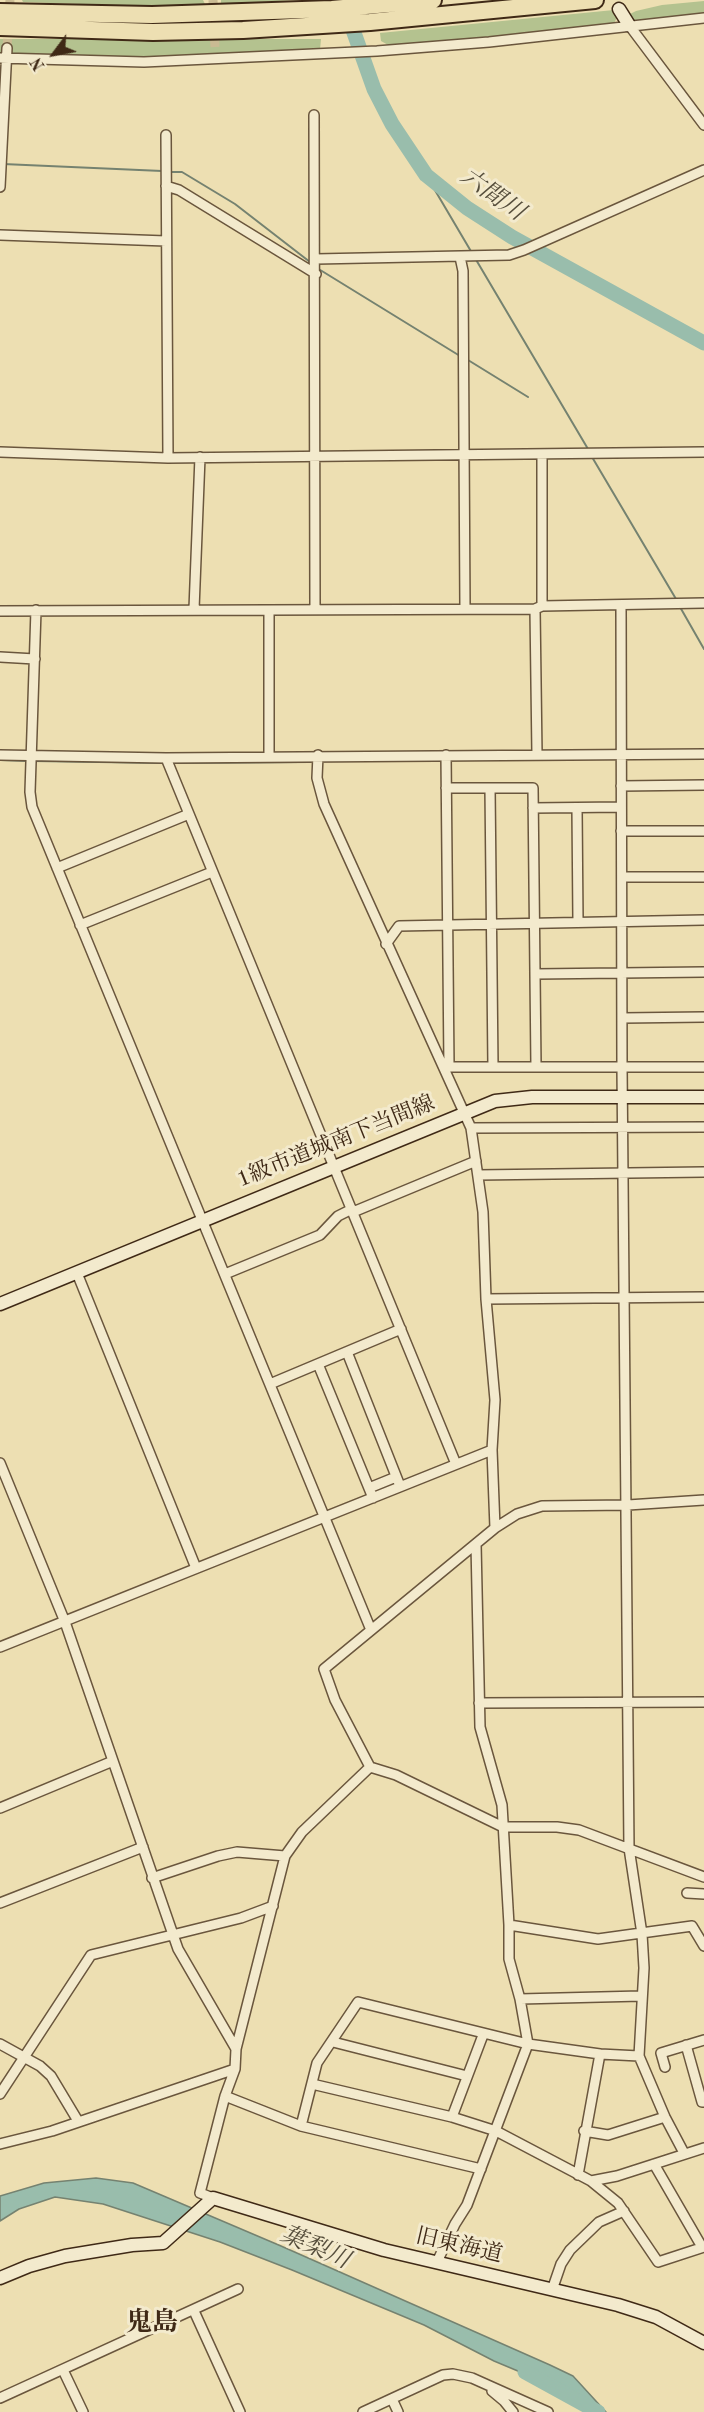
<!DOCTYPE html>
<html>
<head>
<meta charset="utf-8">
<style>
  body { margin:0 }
  #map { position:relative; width:704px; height:2412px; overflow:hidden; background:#eddfb2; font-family:"Old Standard TT",serif }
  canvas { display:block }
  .north { position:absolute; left:24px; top:24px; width:60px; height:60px; -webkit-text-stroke:4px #f3eacd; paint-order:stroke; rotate:238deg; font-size:16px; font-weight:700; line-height:24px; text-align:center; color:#3f2916 }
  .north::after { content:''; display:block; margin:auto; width:21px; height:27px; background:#3f2916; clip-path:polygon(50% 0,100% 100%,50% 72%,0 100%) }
</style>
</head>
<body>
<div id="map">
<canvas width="704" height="2412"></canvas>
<div class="north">N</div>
</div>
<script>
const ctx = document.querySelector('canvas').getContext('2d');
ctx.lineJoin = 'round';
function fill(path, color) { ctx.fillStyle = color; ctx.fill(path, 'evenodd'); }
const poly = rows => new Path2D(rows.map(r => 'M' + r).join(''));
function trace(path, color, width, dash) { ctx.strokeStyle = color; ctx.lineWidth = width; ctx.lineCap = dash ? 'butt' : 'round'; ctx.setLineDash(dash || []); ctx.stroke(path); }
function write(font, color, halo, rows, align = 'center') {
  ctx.font = font + ' "Old Standard TT","Noto Serif JP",serif'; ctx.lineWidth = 6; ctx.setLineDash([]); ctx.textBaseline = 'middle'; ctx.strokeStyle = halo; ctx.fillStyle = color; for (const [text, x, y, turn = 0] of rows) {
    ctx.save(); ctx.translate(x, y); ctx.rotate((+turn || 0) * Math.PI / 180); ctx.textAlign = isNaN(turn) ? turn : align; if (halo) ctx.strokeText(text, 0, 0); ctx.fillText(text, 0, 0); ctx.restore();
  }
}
fill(poly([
  [22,0,203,0,205,4,164,7,23,2],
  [221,0,297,0,221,4],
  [704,1,704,17,633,21,628,15,636,11,662,5],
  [614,10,618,16,614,23,472,41,390,46,381,41,380,33],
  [0,39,321,39,320,50,132,59,0,57]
]), '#b4c28f');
const water = poly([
  [96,2178,133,2183,281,2246,550,2365,573,2376,606,2412,585,2412,556,2387,494,2361,424,2325,292,2270,220,2242,103,2204,55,2197,19,2209,0,2221,0,2196,44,2183,96,2178]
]);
fill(water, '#99bdac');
trace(water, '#758270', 1.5);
trace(poly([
  [3,164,162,171],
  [171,172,182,172,235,204,310,262],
  [426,175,472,253],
  [475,258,588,449],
  [317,268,460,356],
  [468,360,528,397],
  [592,457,676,599],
  [680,607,704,649],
  [0,760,28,761],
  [34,761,163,763],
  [173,763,310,762]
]), '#758270', 2);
trace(poly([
  [347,13,374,89,392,124,426,175,467,208,512,237,704,343],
  [525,2372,598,2412]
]), '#99bdac', 15);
trace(poly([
  [213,0,215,47],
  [7,48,10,0]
]), '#cabb93', 9, [9, 4.5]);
const street = poly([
  [629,25,704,125],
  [0,58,144,62,377,51,489,42,704,18],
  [314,115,315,610],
  [166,135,168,458],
  [166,186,179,190,316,274],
  [0,187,7,48],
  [0,235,166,241],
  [460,257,463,271,465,609],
  [316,259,509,255,524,250,704,170],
  [0,452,168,458,704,452],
  [542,454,542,606],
  [621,605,622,1067,629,1848,642,1934,644,1968,639,2056,665,2117,684,2153],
  [194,609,200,457],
  [535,609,537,755],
  [36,610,30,792,32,807,371,1630],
  [269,610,269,756],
  [0,611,535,609,542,606,704,603],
  [0,657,35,659],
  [0,755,166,758,704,754],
  [318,755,317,778,324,804,471,1128,483,1212,486,1299,495,1400,492,1450,495,1528],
  [166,758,456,1464],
  [621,786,704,785],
  [446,788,533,788,536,1067],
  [490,788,493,1067],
  [533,808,621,807],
  [577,808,578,922],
  [621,831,704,831],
  [57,868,189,814],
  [622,877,704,877],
  [80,925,212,872],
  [386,944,399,926,704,920],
  [536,974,704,972],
  [623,1018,704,1017],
  [449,1067,704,1067],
  [445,1069,449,1067,446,755],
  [471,1128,704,1127],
  [478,1175,704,1172],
  [353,1212,476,1161],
  [77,1273,196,1568],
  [225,1274,320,1235,338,1216,352,1209],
  [486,1299,704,1297],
  [347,1352,400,1486],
  [318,1364,373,1498],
  [270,1384,401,1329],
  [0,1463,65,1622,178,1949,236,2049],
  [369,1488,396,1477],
  [704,1500,628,1505,542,1506,517,1514,495,1528,324,1669,335,1700,370,1767,396,1775,503,1827,557,1827,579,1830,704,1877],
  [0,1647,492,1450],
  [479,1703,704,1702],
  [0,1808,113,1761],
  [152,1878,218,1856,237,1852,285,1856],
  [687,1893,704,1894],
  [0,1903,143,1847],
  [509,1925,598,1939,692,1926,704,1946],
  [520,1999,641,1996],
  [333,2042,467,2076],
  [0,2044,40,2066,51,2076,78,2121],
  [686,2045,702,2102,704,2102],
  [665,2067,661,2053,704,2040],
  [312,2084,452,2117,496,2131,591,2181,618,2203,658,2262,704,2247],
  [0,2094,91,1955,241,1918,273,1906],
  [225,2096,301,2126,481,2169],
  [452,2117,483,2035],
  [301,2126,317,2063,358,2002,528,2044,600,2054,639,2056],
  [584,2131,608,2135,665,2117],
  [0,2144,52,2131,235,2069],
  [654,2164,702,2247],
  [578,2175,600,2054],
  [591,2181,617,2176,704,2148],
  [213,2198,200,2193,225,2096,235,2069,236,2049,285,1856,302,1832,370,1767],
  [437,2262,455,2224,467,2205,528,2044,520,1999,509,1959,509,1925,502,1805,480,1727,476,1544],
  [552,2290,561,2264,570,2250,599,2222,624,2211],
  [194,2311,240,2412],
  [63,2370,83,2412],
  [492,2391,504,2401,513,2412],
  [0,2398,238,2289],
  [392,2399,398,2412],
  [363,2412,443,2375,453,2374,472,2378,548,2412]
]);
const secondary = poly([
  [619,9,629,25],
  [0,1304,495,1101,532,1097,704,1097],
  [0,2278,29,2266,65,2256,132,2245,163,2243,213,2198,384,2250,618,2305,656,2317,704,2343]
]);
const highway = poly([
  [0,12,152,15,332,9,433,0],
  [0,27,153,32,243,30,370,22,595,0]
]);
trace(street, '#6a563d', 12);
trace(secondary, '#3f2916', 15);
trace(highway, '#3f2916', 20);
trace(street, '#f3eacd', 9);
trace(secondary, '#f3eacd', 12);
trace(highway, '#eddfb2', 16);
write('22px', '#3f2916', '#f3eacd', [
  ["1級市道城南下当間線",336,1142,-22],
  ["旧東海道",459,2246,13]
]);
write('italic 24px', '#564e3c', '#f3eacd', [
  ["六間川",492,195,35],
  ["葉梨川",315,2248,24]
]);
write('bold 26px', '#3f2916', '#f3eacd', [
  ["鬼島",152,2323]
]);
</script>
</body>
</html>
